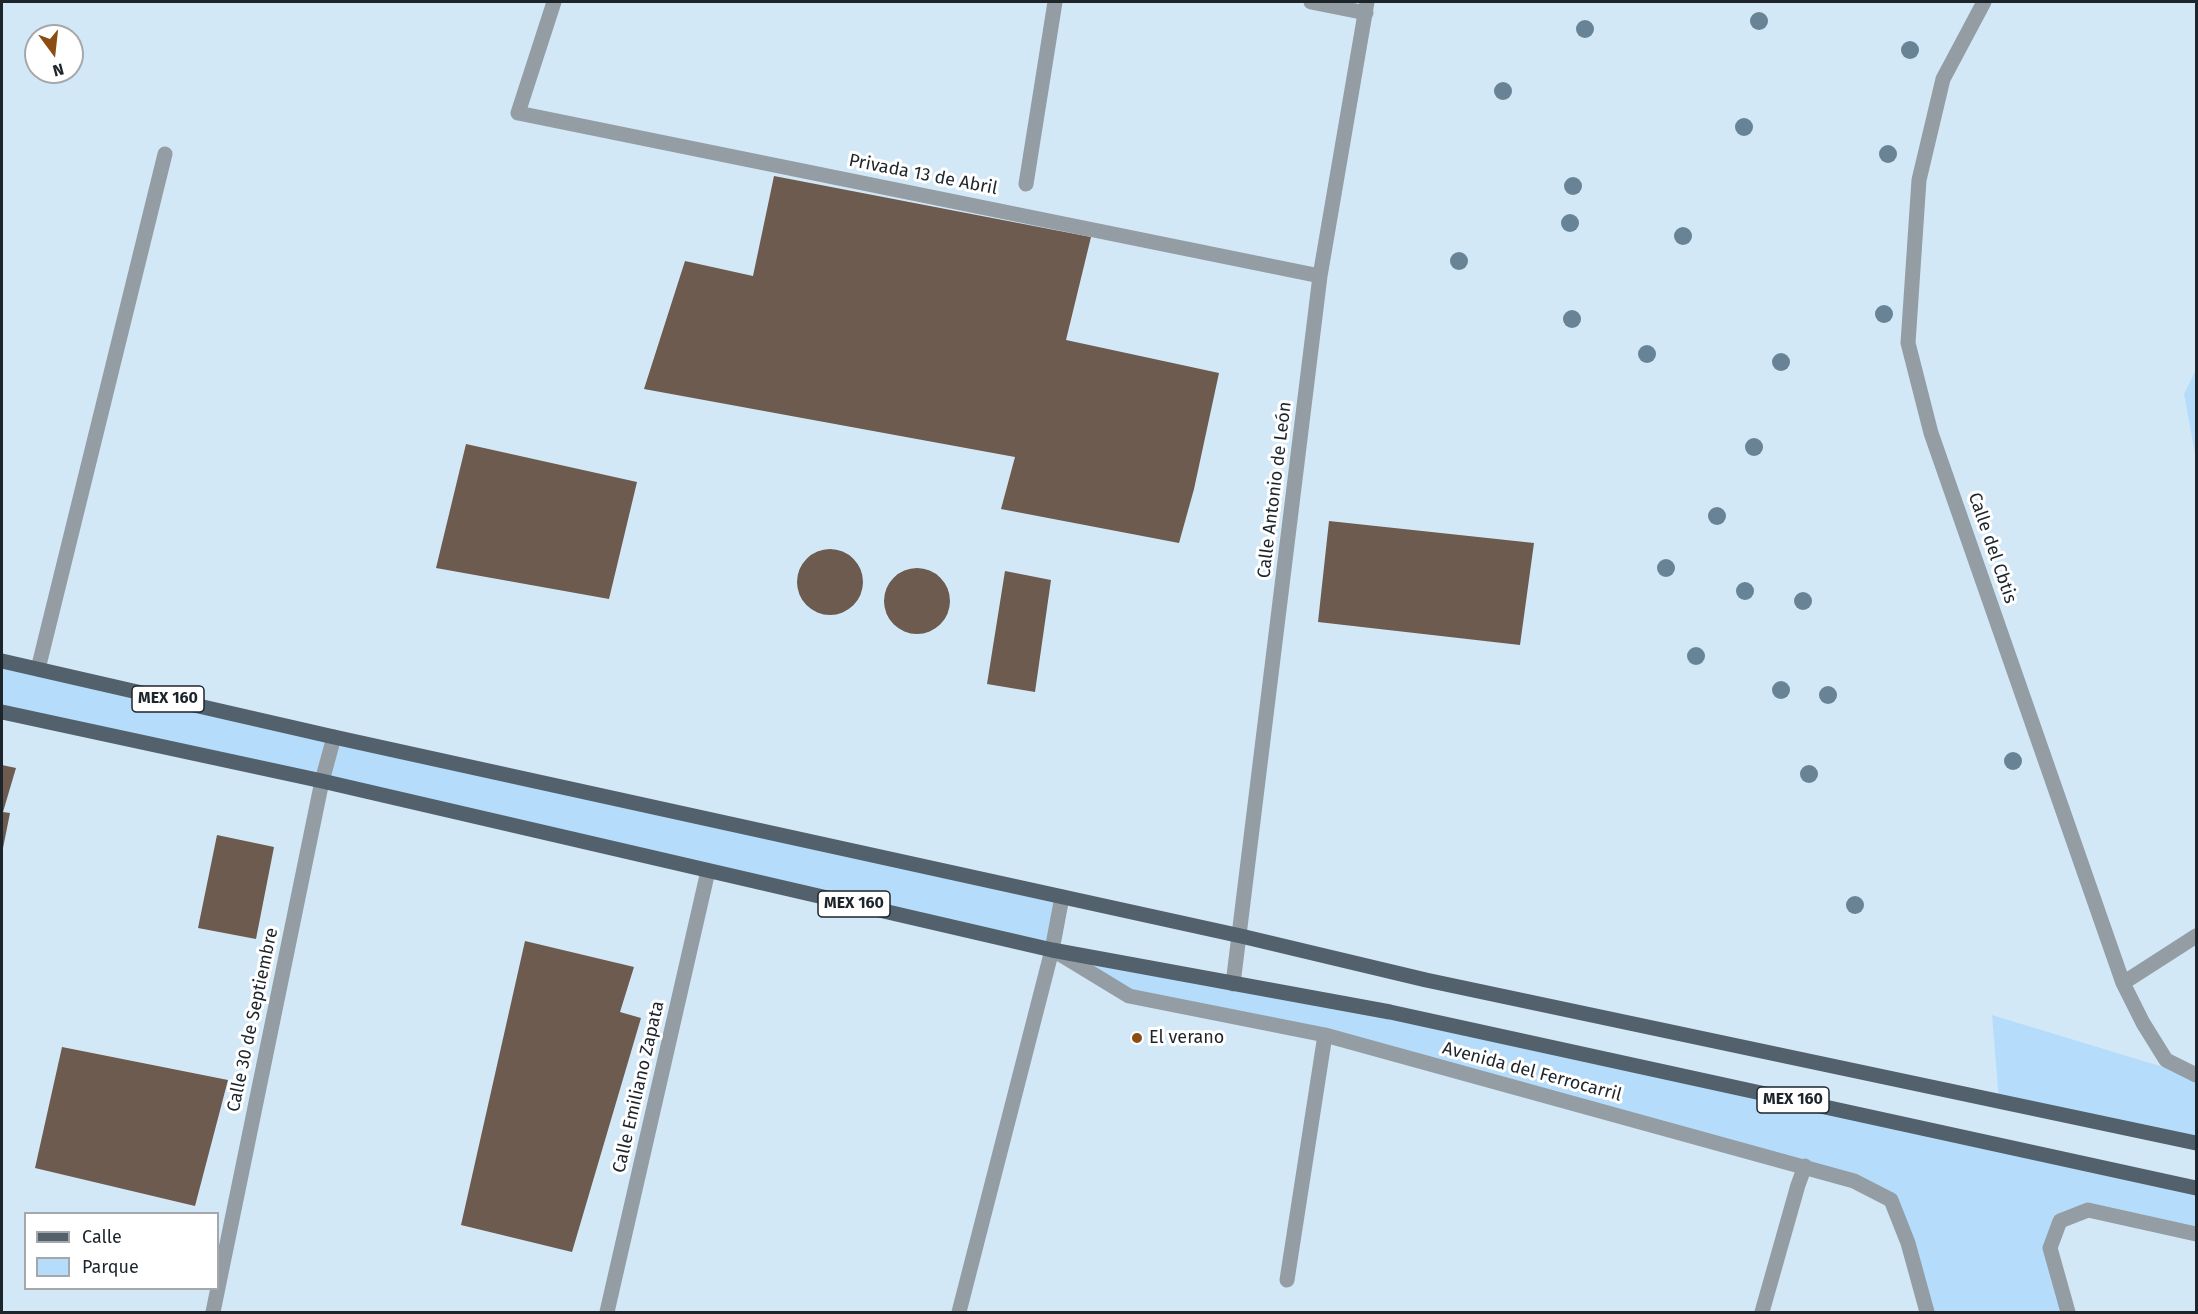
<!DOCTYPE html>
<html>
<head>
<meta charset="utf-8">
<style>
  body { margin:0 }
  #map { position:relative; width:2198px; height:1314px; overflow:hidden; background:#d3e8f7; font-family:"Fira Sans",sans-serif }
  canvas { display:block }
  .frame { position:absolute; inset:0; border:3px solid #1d252b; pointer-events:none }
  .legend { position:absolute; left:24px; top:1212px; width:195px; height:78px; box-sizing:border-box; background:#fff; border:2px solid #a5a8aa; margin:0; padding:8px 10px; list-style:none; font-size:18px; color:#1d252b }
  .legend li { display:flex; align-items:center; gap:12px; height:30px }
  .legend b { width:30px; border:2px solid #a5a8aa }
  .north { position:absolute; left:24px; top:24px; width:60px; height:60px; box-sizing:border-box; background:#fff; border:2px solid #a5a8aa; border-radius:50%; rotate:165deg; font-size:16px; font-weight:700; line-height:24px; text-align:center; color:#1d252b }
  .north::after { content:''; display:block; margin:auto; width:21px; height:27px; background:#8b4d11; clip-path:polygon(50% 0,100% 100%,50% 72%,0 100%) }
</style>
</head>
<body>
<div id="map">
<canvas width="2198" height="1314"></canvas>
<div class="frame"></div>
<ul class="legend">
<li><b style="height:8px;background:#52616c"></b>Calle</li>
<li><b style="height:16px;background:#b5ddfb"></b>Parque</li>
</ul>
<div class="north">N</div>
</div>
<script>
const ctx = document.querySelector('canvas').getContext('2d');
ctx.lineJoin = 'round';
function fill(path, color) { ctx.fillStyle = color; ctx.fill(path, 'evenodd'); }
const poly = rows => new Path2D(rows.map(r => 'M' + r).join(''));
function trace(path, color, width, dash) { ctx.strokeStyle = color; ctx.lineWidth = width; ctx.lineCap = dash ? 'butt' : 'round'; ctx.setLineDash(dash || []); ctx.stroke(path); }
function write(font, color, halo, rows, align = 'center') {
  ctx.font = font + ' "Fira Sans",sans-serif'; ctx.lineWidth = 6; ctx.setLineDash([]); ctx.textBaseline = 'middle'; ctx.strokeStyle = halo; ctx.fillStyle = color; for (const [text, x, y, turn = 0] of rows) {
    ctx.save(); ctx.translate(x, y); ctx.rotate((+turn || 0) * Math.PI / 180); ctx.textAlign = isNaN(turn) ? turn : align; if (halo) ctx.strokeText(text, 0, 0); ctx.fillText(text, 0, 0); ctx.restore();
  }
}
fill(poly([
  [2196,370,2196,459,2184,394],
  [2,661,1062,897,1052,949,1233,984,2196,1188,2196,1234,2088,1211,2060,1221,2050,1248,2068,1312,1927,1312,1891,1200,1854,1181,1325,1035,1129,996,1052,950,2,712],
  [1992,1015,2196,1077,2196,1143,1999,1101]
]), '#b5ddfb');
fill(poly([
  [774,176,1091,237,1066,340,1219,373,1194,489,1179,543,1001,509,1015,457,644,389,685,261,753,276],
  [466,444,637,482,609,599,436,568],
  [1329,521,1534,543,1520,645,1318,622],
  '797 582a33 33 0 1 1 66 0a33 33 0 1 1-66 0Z',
  '884 601a33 33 0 1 1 66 0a33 33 0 1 1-66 0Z',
  [1005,571,1051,580,1035,692,987,684],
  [2,765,16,768,3,812,10,813,2,853],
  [217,835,274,847,256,939,198,928],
  [525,941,634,967,620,1012,641,1018,572,1252,461,1225],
  [62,1047,228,1080,195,1206,35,1168]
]), '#6c5b4e');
trace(poly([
  [554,2,518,113,1320,276],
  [1311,2,1366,13],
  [1984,2,1943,79,1919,180,1908,343,1931,433,2123,983,2143,1023,2166,1060,2196,1075],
  [1026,184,1055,2],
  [38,669,165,154],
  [1055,951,1129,996,1325,1035,1854,1181,1891,1200,1908,1243,1927,1312],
  [2123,983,2196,936],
  [1233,984,1320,276,1367,2],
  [1287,1280,1325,1035],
  [213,1312,322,781,334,737],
  [607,1312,708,871],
  [959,1312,1052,950,1062,897],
  [1762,1312,1798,1185,1805,1166],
  [2068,1312,2050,1248,2060,1221,2088,1210,2196,1234]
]), '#949da3', 15);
trace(poly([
  [2,661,334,737,1241,936,1426,980,2196,1143],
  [2,712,322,781,1052,950,1390,1012,2196,1188]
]), '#52616c', 15);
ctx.fillStyle = '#678395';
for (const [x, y] of [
  [1759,21],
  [1585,29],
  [1910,50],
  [1503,91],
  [1744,127],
  [1888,154],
  [1573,186],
  [1570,223],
  [1683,236],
  [1459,261],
  [1884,314],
  [1572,319],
  [1647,354],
  [1781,362],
  [1754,447],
  [1717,516],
  [1666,568],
  [1745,591],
  [1803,601],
  [1696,656],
  [1781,690],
  [1828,695],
  [2013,761],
  [1809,774],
  [1855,905]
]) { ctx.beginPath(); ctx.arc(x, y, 9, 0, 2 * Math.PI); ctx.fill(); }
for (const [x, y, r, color] of [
  [1137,1038,6,"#8b4d11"]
]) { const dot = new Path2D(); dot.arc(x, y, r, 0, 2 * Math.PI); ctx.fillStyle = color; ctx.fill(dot); trace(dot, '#fff', 2); }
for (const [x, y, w] of [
  [168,699,72],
  [854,904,72],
  [1793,1100,72]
]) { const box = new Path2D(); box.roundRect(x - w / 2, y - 13, w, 26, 4.5); ctx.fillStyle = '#fff'; ctx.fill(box); trace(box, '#1d252b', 1.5); }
write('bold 16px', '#1d252b', null, [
  ["MEX 160",168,699],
  ["MEX 160",854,904],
  ["MEX 160",1793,1100]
]);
write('18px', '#1d252b', '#fff', [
  ["Privada 13 de Abril",923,175,11],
  ["Calle Antonio de León",1275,490,-83],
  ["Calle del Cbtis",1992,548,71],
  ["Calle 30 de Septiembre",253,1020,-78],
  ["Avenida del Ferrocarril",1532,1072,15],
  ["Calle Emiliano Zapata",639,1087,-77]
]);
write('18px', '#1d252b', '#fff', [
  ["El verano",1149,1038]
], 'left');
</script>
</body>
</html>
